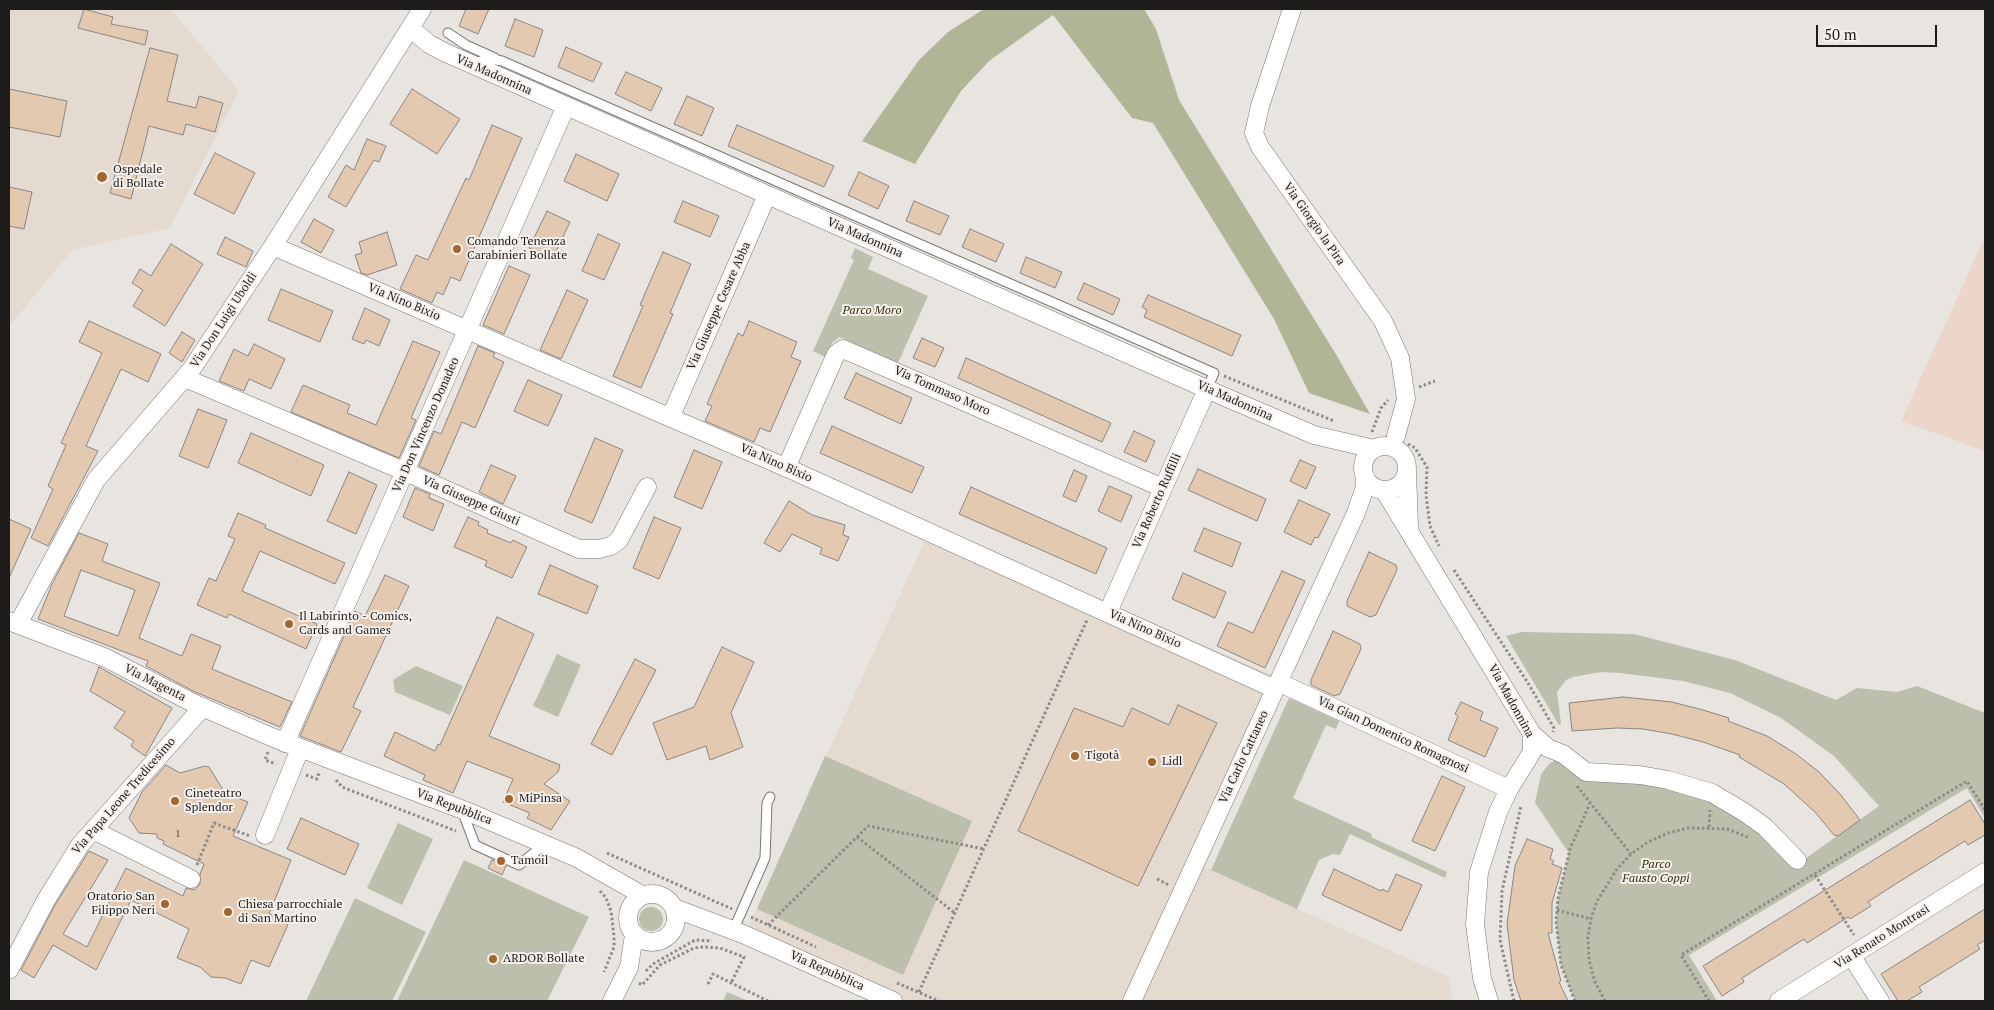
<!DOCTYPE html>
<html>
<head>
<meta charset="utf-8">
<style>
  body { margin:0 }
  #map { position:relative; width:1994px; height:1010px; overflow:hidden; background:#e8e4e0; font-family:"PT Serif",serif }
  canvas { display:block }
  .frame { position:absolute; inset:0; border:10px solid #1e1c1b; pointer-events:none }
  .scale { position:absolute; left:1816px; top:25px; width:121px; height:22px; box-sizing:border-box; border:2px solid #1e1c1b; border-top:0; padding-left:6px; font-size:15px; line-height:18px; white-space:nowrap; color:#1e1c1b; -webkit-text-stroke:4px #f6f1ed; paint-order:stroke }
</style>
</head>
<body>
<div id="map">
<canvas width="1994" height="1010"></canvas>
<div class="frame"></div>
<div class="scale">50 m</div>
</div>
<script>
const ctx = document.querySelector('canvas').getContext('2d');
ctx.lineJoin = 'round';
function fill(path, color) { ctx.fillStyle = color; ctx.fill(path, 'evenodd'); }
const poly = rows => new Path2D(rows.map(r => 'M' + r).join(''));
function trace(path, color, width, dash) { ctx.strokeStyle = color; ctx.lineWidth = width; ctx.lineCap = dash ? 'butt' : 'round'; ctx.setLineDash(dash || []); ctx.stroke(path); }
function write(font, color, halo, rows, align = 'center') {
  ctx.font = font + ' "PT Serif",serif'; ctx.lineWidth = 4; ctx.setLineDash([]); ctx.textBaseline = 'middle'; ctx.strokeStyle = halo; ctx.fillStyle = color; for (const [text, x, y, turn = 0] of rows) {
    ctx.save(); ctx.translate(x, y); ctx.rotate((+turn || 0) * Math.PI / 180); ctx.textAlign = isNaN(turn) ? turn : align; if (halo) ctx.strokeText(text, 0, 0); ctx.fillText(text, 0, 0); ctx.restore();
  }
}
fill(poly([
  [9,9,171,9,239,91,170,228,72,250,9,327],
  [932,525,1283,680,1198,864,1449,977,1453,1001,895,1001,745,934]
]), '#e4dad0');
fill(poly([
  [1985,237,1985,451,1901,421]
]), '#ecd6c9');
fill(poly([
  [855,248,873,257,868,269,928,296,898,363,839,337,832,343,825,357,813,351,854,260,851,258],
  [1522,632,1634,634,1735,660,1836,700,1857,688,1897,692,1917,686,1985,713,1985,818,1967,788,1689,955,1717,1001,1575,1001,1561,965,1556,921,1558,898,1569,853,1535,803,1541,774,1550,763,1556,760,1675,786,1746,818,1795,866,1879,806,1834,756,1781,718,1730,693,1683,681,1620,673,1601,672,1573,677,1566,680,1557,692,1561,724,1559,725,1506,636],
  [557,654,581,665,558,717,533,706],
  [416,666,463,686,450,715,395,692,393,680],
  [1289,698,1339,721,1336,729,1326,725,1293,798,1372,834,1371,837,1447,872,1445,878,1350,834,1340,855,1333,854,1319,860,1297,909,1211,870],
  [825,756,972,821,903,975,757,909],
  [398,823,433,839,402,905,367,888],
  [464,860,589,917,547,1001,397,1001],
  [355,898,426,932,392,1001,306,1001],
  '639 919a12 12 0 1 1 24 0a12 12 0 1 1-24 0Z',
  [727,992,748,1001,723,1001]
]), '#bbbfab');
fill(poly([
  [984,9,1144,9,1156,29,1179,100,1337,356,1370,414,1309,393,1274,319,1153,123,1132,118,1053,15,989,61,961,91,915,164,862,141,919,60,948,32]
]), '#b0b695');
const building = poly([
  [84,9,113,17,111,24,148,31,145,45,78,28,84,9],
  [466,9,489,9,478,34,459,26,466,9],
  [515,19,543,30,534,57,505,46,515,19],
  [566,47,602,63,593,82,558,67,566,47],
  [150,48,178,55,167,101,196,108,199,96,223,103,215,132,186,124,183,135,149,126,131,199,110,193,150,48],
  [626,72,662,88,651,111,615,94,626,72],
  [9,89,67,101,60,137,9,127,9,89],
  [412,89,460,119,437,154,390,124,412,89],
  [687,96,714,108,702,136,674,124,687,96],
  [492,125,522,138,460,281,451,277,443,295,437,292,432,303,400,289,416,255,428,260,466,178,469,180,492,125],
  [737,125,834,166,824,187,728,146,737,125],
  [367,139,386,146,379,162,374,160,346,207,328,197,346,165,354,170,367,139],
  [215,153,255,173,234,214,194,194,215,153],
  [576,154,619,174,607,201,564,181,576,154],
  [859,172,889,186,878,209,848,195,859,172],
  [9,187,32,192,24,229,9,226,9,187],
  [683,201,719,216,710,237,674,222,683,201],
  [914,201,949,216,940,235,906,221,914,201],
  [547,211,570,222,553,258,529,248,547,211],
  [314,219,334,230,321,253,301,242,314,219],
  [970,229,1004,244,996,262,962,247,970,229],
  [387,232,397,265,367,275,361,273,355,255,362,253,359,242,387,232],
  [598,234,620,244,604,280,582,271,598,234],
  [225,237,253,251,246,267,217,254,225,237],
  [171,244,203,264,165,326,133,306,143,290,132,283,140,269,151,276,171,244],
  [663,252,691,264,670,313,673,314,641,388,613,376,643,306,640,305,663,252],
  [1026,257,1062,272,1055,288,1020,273,1026,257],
  [509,266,530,275,504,334,483,325,509,266],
  [1084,283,1120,299,1113,315,1077,299,1084,283],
  [281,289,333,311,320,342,268,320,281,289],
  [567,290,588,300,561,359,540,350,567,290],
  [1148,295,1241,335,1232,356,1144,317,1147,310,1142,307,1148,295],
  [365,308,390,320,379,346,366,340,364,344,352,339,365,308],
  [89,321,161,354,148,382,121,369,86,446,98,451,48,546,31,538,53,489,48,486,66,445,61,443,102,353,79,342,89,321],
  [749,321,797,342,791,357,801,361,770,432,760,428,754,442,705,421,712,406,707,404,727,358,738,333,743,336,749,321],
  [182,332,195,340,182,362,169,353,182,332],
  [922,338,944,348,935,367,913,358,922,338],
  [413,341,440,352,411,418,416,420,399,458,291,412,303,385,350,405,347,413,376,425,413,341],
  [254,344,285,359,271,389,249,379,244,391,219,381,234,349,248,356,254,344],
  [478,346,495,353,493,357,504,362,475,428,462,422,439,475,419,466,434,431,441,434,478,346],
  [966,358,1111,423,1102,442,958,378,966,358],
  [856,373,912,398,901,424,844,398,856,373],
  [528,380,562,395,548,426,514,411,528,380],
  [198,409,227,420,208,468,179,456,198,409],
  [832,426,924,467,912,493,820,453,832,426],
  [1134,431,1155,441,1146,462,1124,452,1134,431],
  [251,433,324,465,311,496,238,463,251,433],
  [595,438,623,450,592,523,564,511,595,438],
  [694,450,722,462,702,509,674,497,694,450],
  [1300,460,1316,467,1306,489,1290,481,1300,460],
  [491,465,516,476,503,504,479,492,491,465],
  [1198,469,1266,499,1257,521,1188,490,1198,469],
  [1074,470,1087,476,1076,502,1063,496,1074,470],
  [349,472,377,485,356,534,327,521,349,472],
  [1109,486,1132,496,1121,522,1098,511,1109,486],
  [971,487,1107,548,1096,574,959,514,971,487],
  [415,488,430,494,429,498,444,504,433,531,403,517,415,488],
  [1299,500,1330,514,1318,538,1315,537,1311,545,1284,532,1299,500],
  [789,501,812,515,845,525,843,535,849,537,838,561,820,554,822,548,792,534,780,552,764,543,789,501],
  [238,513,266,525,265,528,345,563,335,584,260,551,242,591,317,624,306,649,229,614,227,618,197,605,209,578,216,581,235,539,228,536,238,513],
  [468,517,479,522,478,525,488,530,487,533,511,543,513,540,527,547,512,578,485,566,487,561,454,547,468,517],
  [654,517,681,528,659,579,633,568,654,517],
  [9,519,31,529,9,578,9,519],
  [1204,528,1241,543,1232,567,1194,551,1204,528],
  [79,533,108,544,102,561,160,583,139,638,182,656,191,634,221,646,212,669,292,702,280,727,195,692,146,666,148,661,38,619,52,584,79,533],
  [81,570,135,590,118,636,64,616,81,570],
  [1369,552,1396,565,1397,570,1376,615,1370,617,1347,606,1347,601,1369,552],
  [550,565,598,586,587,614,538,594,550,565],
  [1282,571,1305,581,1265,668,1217,646,1228,622,1253,633,1282,571],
  [1183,573,1226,592,1215,618,1172,599,1183,573],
  [385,575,409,586,353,707,361,711,341,752,300,736,355,611,365,616,385,575],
  [497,617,534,634,489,736,560,765,558,772,544,784,570,801,551,830,527,818,530,813,503,802,513,779,467,761,453,793,423,780,425,775,384,756,395,732,435,751,438,744,440,745,497,617],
  [1333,631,1360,644,1361,649,1340,694,1334,696,1311,685,1311,680,1333,631],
  [722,647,754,662,731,713,743,747,710,760,706,746,667,760,653,723,694,707,722,647],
  [635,659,656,670,612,755,591,744,635,659],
  [99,667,172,708,145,756,131,746,134,741,114,728,125,712,90,691,99,667],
  [1623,697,1672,702,1703,710,1729,718,1728,721,1767,736,1796,754,1819,772,1840,794,1860,820,1838,836,1834,835,1815,812,1784,784,1739,757,1740,755,1703,742,1672,734,1643,729,1617,728,1572,731,1569,703,1623,697],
  [1461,702,1483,712,1480,720,1498,728,1485,757,1448,740,1458,716,1455,714,1461,702],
  [1178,705,1217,723,1138,886,1018,831,1074,708,1123,727,1132,708,1169,725,1178,705],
  [166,765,180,773,205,766,209,767,225,793,248,802,233,836,291,860,269,914,288,921,287,927,269,967,251,960,241,984,225,978,211,977,200,967,177,958,189,929,131,900,96,970,53,945,34,978,21,970,55,905,89,851,108,860,63,934,87,947,126,868,183,896,186,888,194,890,200,884,200,874,204,864,163,844,164,841,157,838,157,834,139,833,129,818,142,792,166,765],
  [1442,776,1465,787,1435,851,1412,841,1442,776],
  [1970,800,1985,824,1985,835,1968,845,1965,841,1894,885,1868,902,1871,906,1850,919,1848,917,1807,943,1804,939,1742,978,1744,982,1722,996,1703,966,1970,800],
  [301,818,359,844,345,875,287,849,301,818],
  [1527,839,1553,849,1550,859,1554,861,1552,864,1562,868,1552,903,1552,933,1548,933,1561,981,1559,982,1568,1001,1521,1001,1514,980,1507,924,1515,866,1527,839],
  [492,860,506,866,502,875,488,868,492,860],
  [1334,869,1381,891,1382,889,1388,892,1396,874,1422,885,1401,931,1322,895,1334,869],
  [1985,909,1985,940,1977,945,1980,949,1919,987,1922,992,1907,1001,1898,1001,1881,974,1985,909]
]);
fill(building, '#e2c9af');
trace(building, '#8a8683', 1);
const lane = poly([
  [448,33,466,45,495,58],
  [473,63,490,59,502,61,1214,373,1207,389],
  [462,810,475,845,519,865,545,844],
  [733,931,765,858,767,803,770,797]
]);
const street = poly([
  [1292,9,1260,106,1254,133,1260,147,1383,321,1400,358,1406,399,1396,436],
  [410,28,429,44,444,52,1225,397,1314,435,1374,449],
  [273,246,794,471,1275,689],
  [185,378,406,472,579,549,599,549,611,546,619,540,647,487],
  [671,416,767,195],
  '1363 468a22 22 0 1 1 44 0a22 22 0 1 1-44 0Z',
  [786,468,836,354,843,349,1163,488],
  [1407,471,1409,527],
  [1384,490,1532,734,1532,752,1509,789,1498,812,1479,872,1475,924,1482,978,1489,1001],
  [1108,612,1207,389],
  [9,621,106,658,197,705,274,738,471,813,577,858,642,895],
  [18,624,96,480,191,370,273,246,422,9],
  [1278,682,1509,789],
  [1532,734,1548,748,1563,754,1586,772,1640,775,1668,780,1712,793,1744,812,1765,827,1797,860],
  [285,743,566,106],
  [93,830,191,879],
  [265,835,300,749],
  '628 918a24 24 0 1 1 48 0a24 24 0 1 1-48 0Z',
  [674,908,743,934,893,1001],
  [1852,957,1880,1001],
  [9,970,46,900,80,845,203,707],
  [612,1001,629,967,634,935],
  [1132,1001,1356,513,1365,487,1365,476],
  [1779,1001,1985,872]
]);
trace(lane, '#7b7773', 11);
trace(street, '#7b7773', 19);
trace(poly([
  [1224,376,1334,421],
  [1419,387,1435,381],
  [1372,432,1381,408,1388,400],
  [1408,444,1415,448,1427,467,1426,495,1430,526,1439,546],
  [1454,570,1528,683,1554,728,1553,732],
  [268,752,265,760,276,764],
  [306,775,317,779,319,773],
  [336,780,342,787,456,831],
  [1577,786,1631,854],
  [1709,827,1710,810],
  [857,837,955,913],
  [607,853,732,909],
  [197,865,214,823,250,836],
  [1815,875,1854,935],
  [1157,879,1167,884,1166,885],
  [600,891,606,898,611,911,614,936,614,947,604,972],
  [1557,910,1591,919],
  [751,917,816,947],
  [768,925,868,826,984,849],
  [646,971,653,964,695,940,712,941],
  [639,983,642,985,660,965,694,948,704,947,720,948,744,957,731,983],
  [897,983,939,1001],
  [708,984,713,974,768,1001],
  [919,992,1087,620],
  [1514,1001,1500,940,1502,891,1521,806],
  [1575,1001,1561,965,1556,921,1558,898,1570,849,1590,803],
  [1605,1001,1595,982,1589,960,1588,937,1591,919,1597,901,1617,869,1631,854,1648,842,1668,833,1688,828,1727,829,1750,838],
  [1709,1001,1681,955,1967,781,1985,810]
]), '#8e8b88', 3, [2.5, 2.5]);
trace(lane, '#fff', 9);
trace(street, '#fff', 18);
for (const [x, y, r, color] of [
  [102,177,6,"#a5662d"],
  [457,249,5,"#a5662d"],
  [289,624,5,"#a5662d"],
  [1075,756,5,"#a5662d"],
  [1152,762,5,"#a5662d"],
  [509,799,5,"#a5662d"],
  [175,801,5,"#a5662d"],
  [501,861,5,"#a5662d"],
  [165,904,5,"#a5662d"],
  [228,912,5,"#a5662d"],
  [493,959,5,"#a5662d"]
]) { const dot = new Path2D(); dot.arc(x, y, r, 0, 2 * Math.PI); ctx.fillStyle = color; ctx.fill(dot); trace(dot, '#f6f1ed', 2); }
write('10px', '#4f4740', null, [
  ["1",178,834]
]);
write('12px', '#1e1c1b', '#f6f1ed', [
  ["Via Madonnina",494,75,24],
  ["Via Giorgio la Pira",1314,224,55],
  ["Via Madonnina",865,238,24],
  ["Via Nino Bixio",404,302,23],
  ["Via Giuseppe Cesare Abba",719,306,-66],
  ["Via Don Luigi Uboldi",224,320,-57],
  ["Via Tommaso Moro",942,391,24],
  ["Via Madonnina",1235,401,24],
  ["Via Don Vincenzo Donadeo",426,425,-66],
  ["Via Nino Bixio",776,463,24],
  ["Via Giuseppe Giusti",471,501,24],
  ["Via Roberto Ruffilli",1157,501,-66],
  ["Via Nino Bixio",1145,629,24],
  ["Via Magenta",155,683,27],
  ["Via Madonnina",1511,701,61],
  ["Via Gian Domenico Romagnosi",1393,735,25],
  ["Via Carlo Cattaneo",1244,757,-65],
  ["Via Papa Leone Tredicesimo",124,796,-49],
  ["Via Repubblica",454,807,21],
  ["Via Renato Montrasi",1882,937,-32],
  ["Via Repubblica",827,971,24]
]);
write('12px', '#1e1c1b', '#f6f1ed', [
  ["Ospedale",113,170],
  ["di Bollate",113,184],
  ["Comando Tenenza",467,242],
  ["Carabinieri Bollate",467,256],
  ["Il Labirinto - Comics,",299,617],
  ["Cards and Games",299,631],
  ["Tigotà",1085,756],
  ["Lidl",1162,762],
  ["Cineteatro",185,794],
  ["Splendor",185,808],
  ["MiPinsa",519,799],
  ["Tamoil",511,861],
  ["Oratorio San",155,897,"right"],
  ["Filippo Neri",155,911,"right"],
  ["Chiesa parrocchiale",238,905],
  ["di San Martino",238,919],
  ["ARDOR Bollate",503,959]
], 'left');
write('italic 12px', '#30340b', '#f6f1ed', [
  ["Parco Moro",872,311],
  ["Parco",1656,865],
  ["Fausto Coppi",1656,879]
]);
</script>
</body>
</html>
